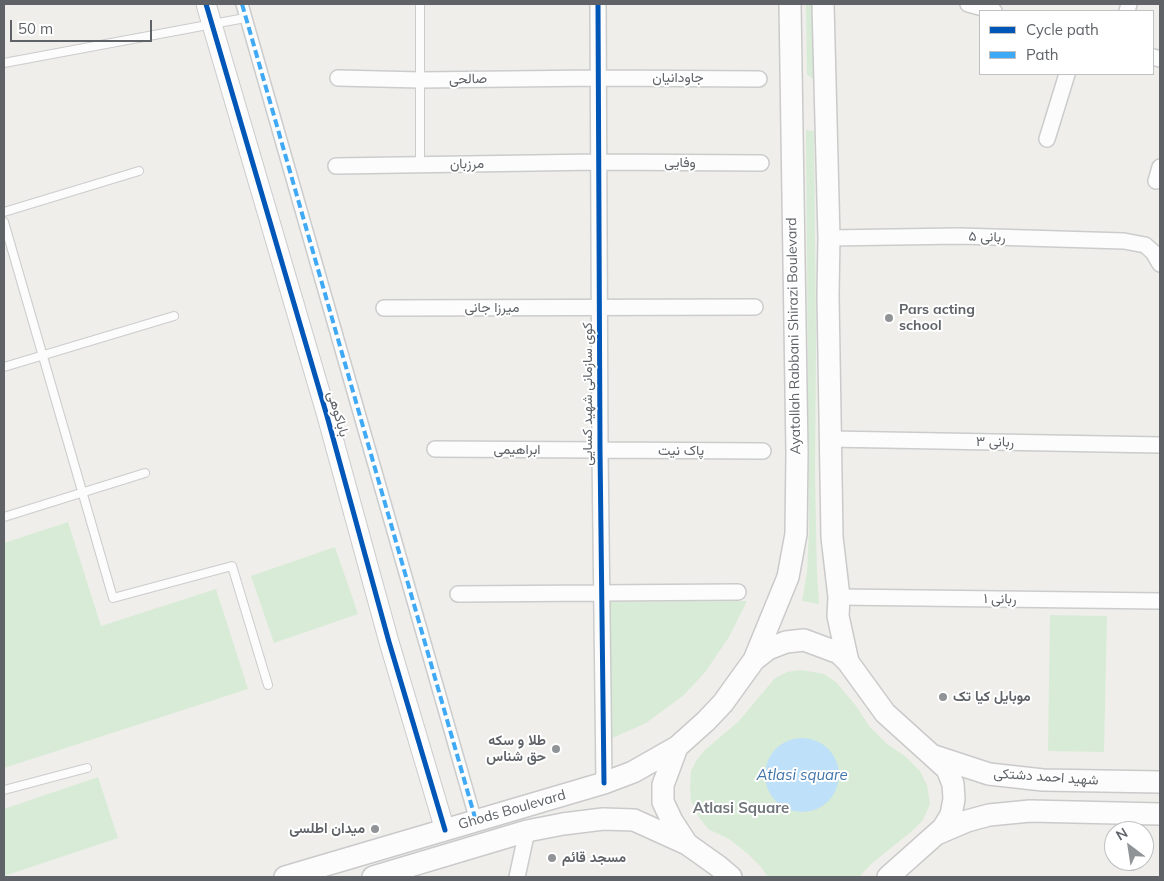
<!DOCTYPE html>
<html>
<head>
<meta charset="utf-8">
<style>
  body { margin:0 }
  #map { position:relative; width:1164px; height:881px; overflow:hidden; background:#efeeea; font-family:Mulish,sans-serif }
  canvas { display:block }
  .frame { position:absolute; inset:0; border:5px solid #5f6368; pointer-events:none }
  .legend { position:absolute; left:979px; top:10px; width:175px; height:65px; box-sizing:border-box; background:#fff; border:1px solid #bfc1c3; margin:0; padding:6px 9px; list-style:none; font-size:15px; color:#5f6368 }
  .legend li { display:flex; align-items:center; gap:10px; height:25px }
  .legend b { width:25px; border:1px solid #bfc1c3 }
  .north { position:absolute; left:1104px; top:821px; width:50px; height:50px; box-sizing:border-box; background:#fff; border:1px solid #bfc1c3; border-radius:50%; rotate:329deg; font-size:14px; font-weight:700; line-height:20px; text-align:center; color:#5f6368 }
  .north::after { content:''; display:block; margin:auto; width:18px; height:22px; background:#919496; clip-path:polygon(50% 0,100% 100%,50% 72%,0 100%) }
  .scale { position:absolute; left:10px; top:20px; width:142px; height:22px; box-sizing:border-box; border:2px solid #5f6368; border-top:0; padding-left:6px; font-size:15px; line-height:18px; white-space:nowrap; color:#5f6368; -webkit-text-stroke:4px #fff; paint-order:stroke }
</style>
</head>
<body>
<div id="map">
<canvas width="1164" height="881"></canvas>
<div class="frame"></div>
<ul class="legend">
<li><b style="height:6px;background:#0057b8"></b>Cycle path</li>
<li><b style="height:6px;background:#3fa9f5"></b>Path</li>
</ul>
<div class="north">N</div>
<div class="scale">50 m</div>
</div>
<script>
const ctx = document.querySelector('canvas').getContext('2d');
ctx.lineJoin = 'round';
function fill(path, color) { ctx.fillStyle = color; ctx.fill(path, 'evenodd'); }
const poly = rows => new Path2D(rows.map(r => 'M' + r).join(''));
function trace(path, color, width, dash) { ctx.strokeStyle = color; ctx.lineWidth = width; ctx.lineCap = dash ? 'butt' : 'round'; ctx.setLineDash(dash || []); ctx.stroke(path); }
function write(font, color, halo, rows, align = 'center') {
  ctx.font = font + ' Mulish,Vazirmatn,sans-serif'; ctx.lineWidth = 4; ctx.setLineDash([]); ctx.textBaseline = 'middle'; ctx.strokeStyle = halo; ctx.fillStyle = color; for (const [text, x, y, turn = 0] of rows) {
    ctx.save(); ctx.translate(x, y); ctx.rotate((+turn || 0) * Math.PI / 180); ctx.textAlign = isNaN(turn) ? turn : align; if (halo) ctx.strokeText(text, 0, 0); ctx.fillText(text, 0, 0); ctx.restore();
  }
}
fill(poly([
  [806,4,813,4,813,79,807,74],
  [806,130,814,131,816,344,815,475,817,574,819,604,802,601,807,573,809,531],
  [68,522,101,626,216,589,248,689,4,768,4,543],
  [335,547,358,614,274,643,251,576],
  [747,601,729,637,706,671,684,695,646,723,610,739,610,602],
  [1050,615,1107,616,1104,752,1048,751],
  [801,670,824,674,836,682,857,707,869,726,887,744,905,756,920,771,927,785,930,804,923,820,912,831,871,864,859,877,768,877,762,868,748,854,729,839,708,829,698,816,691,800,690,788,691,771,696,761,705,750,739,721,775,678,787,672],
  [98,777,118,838,4,876,4,809]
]), '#d8ebd6');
fill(poly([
  '765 775a37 37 0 1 1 74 0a37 37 0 1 1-74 0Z'
]), '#bfe0f9');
const service = poly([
  [420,4,420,164],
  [4,63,245,18],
  [4,212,139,171],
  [4,222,113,598,232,566,268,685],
  [4,367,174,316],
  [4,517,145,473],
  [4,790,87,768]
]);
const pedestrian = poly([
  [242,4,476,821]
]);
const minor = poly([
  [598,4,600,450,604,783],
  [968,4,994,11],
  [1127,11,1129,4],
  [1153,57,1160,59],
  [338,78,420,80,598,78,759,79],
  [1047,139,1067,74],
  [336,166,598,162,761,163],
  [1156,181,1160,167],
  [829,238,960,236,1124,241,1145,245,1153,252,1160,264],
  [384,308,755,307],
  [830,439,1160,445],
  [435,449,763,451],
  [458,594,738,592],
  [839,597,1160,601],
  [517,877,527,831]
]);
const tertiary = poly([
  [206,4,327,416,389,642,445,830]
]);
const secondary = poly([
  [823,4,829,238,828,295,832,537,839,597,838,616,848,662],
  [754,660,788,577,796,534,797,453,790,4],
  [934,756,989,774,1043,780,1160,782],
  [939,833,967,821,989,815,1030,811,1160,814],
  [285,877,604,783,633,772,677,747],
  [373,877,527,831,563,824,603,819,634,820,687,844],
  [731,877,718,866,687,844,672,821,663,802,663,785,677,747,706,721,723,703,754,660,768,649,786,642,804,640,839,653,848,662,885,713,947,769,953,784,954,799,951,815,943,828,888,877]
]);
trace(service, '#cbcccc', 10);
trace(pedestrian, '#cbcccc', 14);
trace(minor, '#cbcccc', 18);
trace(tertiary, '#cbcccc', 21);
trace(secondary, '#cacacb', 24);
trace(service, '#fdfcfc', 8);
trace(pedestrian, '#fdfcfc', 11);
trace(minor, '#fdfcfc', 15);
trace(tertiary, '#fdfcfc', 19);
trace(secondary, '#fdfcfc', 21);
trace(poly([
  [242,4,476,821]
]), '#3fa9f5', 4, [8, 4]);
trace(poly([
  [206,4,327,416,389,642,445,830],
  [598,4,600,450,604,783]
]), '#0057b8', 5);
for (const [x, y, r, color] of [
  [889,318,5,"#919496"],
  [943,697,5,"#919496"],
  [556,749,5,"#919496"],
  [375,829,5,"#919496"],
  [552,858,5,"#919496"]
]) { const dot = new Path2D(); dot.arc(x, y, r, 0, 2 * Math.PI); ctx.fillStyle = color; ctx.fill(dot); trace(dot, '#fff', 2); }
write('14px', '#5f6368', '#fff', [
  ["جاودانیان",678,78],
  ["صالحی",468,79,-1],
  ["وفایی",680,163],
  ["مرزبان",467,164,-1],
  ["ربانی ۵",987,237,2],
  ["میرزا جانی",492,308],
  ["Ayatollah Rabbani Shirazi Boulevard",794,336,-91],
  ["کوی سازمانی شهید کسایی",588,394,-90],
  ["باباکوهی",338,414,74],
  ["ربانی ۳",995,442,1],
  ["ابراهیمی",517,450],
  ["پاک نیت",681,451],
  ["ربانی ۱",1000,599,1],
  ["شهید احمد دشتکی",1046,777,4],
  ["Ghods Boulevard",512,810,-16]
]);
write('bold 14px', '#5f6368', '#fff', [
  ["Pars acting",899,310],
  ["school",899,326],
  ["موبایل کیا تک",953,697],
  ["طلا و سکه",546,741,"right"],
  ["حق شناس",546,757,"right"],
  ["میدان اطلسی",365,829,"right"],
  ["مسجد قائم",562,858]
], 'left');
write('italic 15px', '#4174aa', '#fff', [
  ["Atlasi square",802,775]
]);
write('bold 15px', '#70757a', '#fff', [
  ["Atlasi Square",741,808]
]);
</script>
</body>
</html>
